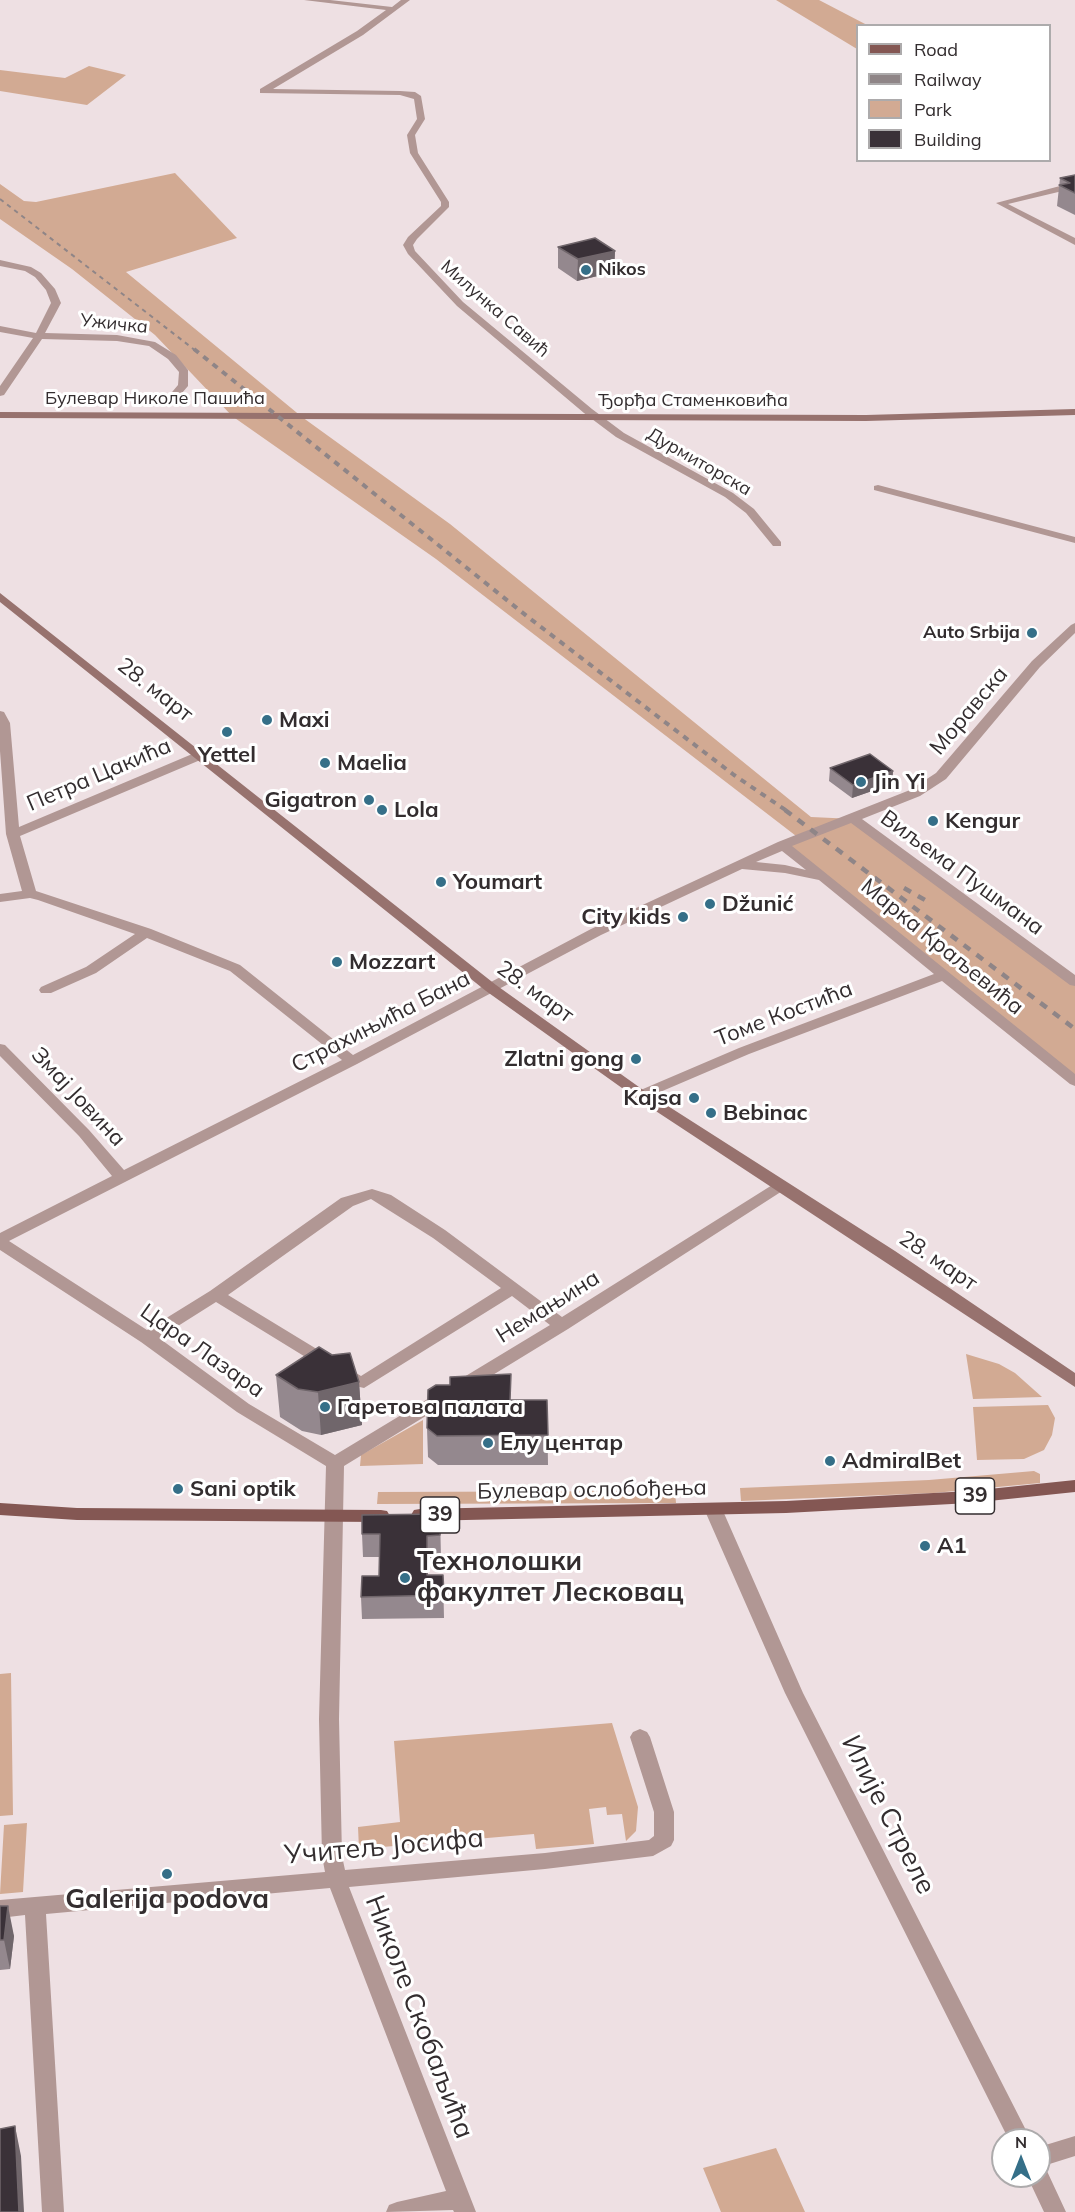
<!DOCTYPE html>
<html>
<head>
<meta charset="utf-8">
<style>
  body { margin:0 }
  #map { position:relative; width:1075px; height:2212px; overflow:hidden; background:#eee0e3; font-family:Mulish,sans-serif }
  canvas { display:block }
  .legend { position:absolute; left:856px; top:24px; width:195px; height:138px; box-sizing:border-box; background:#fff; border:2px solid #adabac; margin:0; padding:8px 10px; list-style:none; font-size:18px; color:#332d2f }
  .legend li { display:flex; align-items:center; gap:12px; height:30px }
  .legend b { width:30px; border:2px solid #adabac }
  .north { position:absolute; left:991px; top:2128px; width:60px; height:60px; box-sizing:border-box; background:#fff; border:2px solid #adabac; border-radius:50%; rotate:0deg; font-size:16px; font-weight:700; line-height:24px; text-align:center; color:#332d2f }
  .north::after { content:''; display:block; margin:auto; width:21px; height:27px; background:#356f88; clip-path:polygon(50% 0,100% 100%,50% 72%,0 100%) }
</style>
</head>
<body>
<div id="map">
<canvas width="1075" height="2212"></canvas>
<ul class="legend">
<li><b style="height:8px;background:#845753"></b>Road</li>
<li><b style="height:8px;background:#8f8587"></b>Railway</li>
<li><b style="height:16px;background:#d2aa93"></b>Park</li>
<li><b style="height:16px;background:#3a3138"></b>Building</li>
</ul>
<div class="north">N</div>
</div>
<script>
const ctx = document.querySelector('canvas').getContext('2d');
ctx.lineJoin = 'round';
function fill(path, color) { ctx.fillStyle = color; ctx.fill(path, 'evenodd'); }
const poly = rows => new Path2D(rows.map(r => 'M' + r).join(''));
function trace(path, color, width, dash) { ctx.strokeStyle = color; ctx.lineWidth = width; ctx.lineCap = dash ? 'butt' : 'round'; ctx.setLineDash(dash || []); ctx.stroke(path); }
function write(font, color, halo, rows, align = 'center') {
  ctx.font = font + ' Mulish,sans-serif'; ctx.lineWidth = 6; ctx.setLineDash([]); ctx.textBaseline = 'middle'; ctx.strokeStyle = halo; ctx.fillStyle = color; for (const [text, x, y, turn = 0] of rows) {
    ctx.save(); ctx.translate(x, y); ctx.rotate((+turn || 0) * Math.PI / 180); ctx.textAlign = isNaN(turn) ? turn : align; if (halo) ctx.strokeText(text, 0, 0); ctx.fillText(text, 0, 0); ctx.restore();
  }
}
fill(poly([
  [776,0,819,0,867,25,858,26,857,49],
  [89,66,126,75,87,105,0,91,0,70,65,78],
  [175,173,237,238,126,272,302,417,450,524,811,817,854,819,1075,982,1075,1080,787,845,800,839,436,559,232,416,155,335,72,269,0,219,0,184,24,201,36,202],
  [966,1354,999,1364,1015,1373,1042,1397,973,1399],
  [1048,1405,1055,1418,1052,1435,1044,1450,1024,1459,977,1460,973,1407],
  [423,1420,423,1464,360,1466,361,1455],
  [1034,1471,1040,1474,1040,1483,934,1493,741,1501,740,1488,929,1480],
  [675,1491,676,1503,377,1504,378,1492],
  [11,1673,13,1815,0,1816,0,1674],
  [612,1723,638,1807,636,1831,626,1841,622,1814,607,1815,606,1807,589,1809,594,1844,536,1849,534,1834,359,1849,358,1827,400,1822,394,1741],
  [27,1823,23,1892,0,1894,4,1825],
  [776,2148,805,2212,721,2212,703,2168]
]), '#d2aa93');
fill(poly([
  [304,0,330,0,392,7,401,0,410,0,363,35,273,89,400,91,415,92,421,96,425,119,415,135,418,153,449,202,449,207,417,239,413,245,415,251,463,302,592,409,624,433,733,493,754,509,781,542,781,546,773,546,746,513,725,497,616,437,584,413,457,306,408,254,403,245,408,237,441,206,441,202,410,153,407,135,417,119,414,99,400,95,260,93,260,89,357,31,386,10,304,0],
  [1075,182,1075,188,1008,204,1075,238,1075,245,996,203,1075,182],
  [0,260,31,267,41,273,55,289,61,303,45,333,117,335,155,342,176,355,188,370,188,386,176,400,168,400,167,398,178,385,179,372,168,359,149,346,117,341,42,339,4,395,0,396,0,386,33,338,0,332,0,326,36,333,51,303,46,290,35,277,25,271,0,266,0,260],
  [878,485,1075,537,1075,543,874,490,874,486,878,485],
  [1075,623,1075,633,1040,667,946,779,920,796,862,819,1075,975,1075,986,1070,985,851,823,792,846,1075,1074,1075,1086,1070,1084,942,981,749,1054,646,1098,636,1098,634,1095,636,1092,739,1048,934,974,819,880,785,873,742,869,601,935,357,1064,9,1241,147,1330,210,1291,341,1198,372,1189,391,1195,445,1230,562,1317,777,1182,782,1181,790,1186,568,1329,344,1466,339,1719,342,1856,345,1870,545,1853,649,1840,654,1836,654,1812,630,1737,633,1732,640,1729,647,1732,650,1737,674,1812,674,1840,671,1846,653,1856,545,1869,349,1887,476,2212,454,2212,453,2210,386,2212,389,2205,397,2202,446,2191,330,1888,46,1914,64,2212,42,2212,25,1915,0,1918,0,1900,325,1872,322,1856,319,1719,326,1466,237,1412,141,1342,0,1250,0,1233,112,1176,79,1136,0,1056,0,1044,5,1045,89,1130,124,1170,342,1060,230,971,147,938,96,973,51,993,41,993,39,990,41,987,86,967,135,934,38,900,30,898,0,902,0,894,22,891,6,834,0,751,0,711,4,712,10,723,19,827,197,752,205,752,205,758,20,836,36,891,151,929,240,965,353,1055,591,929,778,842,910,790,936,773,1032,661,1071,625,1075,623],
  [782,851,806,870,785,865,756,862,782,851],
  [371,1199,433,1238,501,1288,361,1376,228,1295,353,1206,371,1199],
  [512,1296,550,1325,335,1455,249,1404,159,1338,216,1302,351,1385,364,1388,512,1296],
  [714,1505,720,1506,723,1511,803,1693,1031,2140,1009,2140,785,1693,705,1511,708,1506,714,1505],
  [1075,2136,1075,2156,1040,2167,1046,2169,1066,2212,1044,2212,1027,2176,1039,2176,1039,2147,1075,2136]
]), '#b19794');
fill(poly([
  [1075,409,1075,415,866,421,0,418,0,412,866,415,1075,409],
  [0,593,496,985,646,1092,895,1251,1075,1373,1075,1387,636,1098,486,991,0,602,0,593]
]), '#97726e');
fill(poly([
  [1075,1480,1075,1492,970,1503,786,1513,420,1521,414,1520,411,1515,414,1510,420,1509,786,1501,970,1491,1075,1480],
  [0,1503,77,1508,381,1510,387,1511,390,1516,387,1521,381,1522,77,1520,0,1515,0,1503]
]), '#845753');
trace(poly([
  [0,199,196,351]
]), '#8f8587', 2, [4.5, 4.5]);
trace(poly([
  [194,349,528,617,734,775,787,811]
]), '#8f8587', 4, [6, 6]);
trace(poly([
  [785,810,1075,1029],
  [904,888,925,900]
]), '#8f8587', 4.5, [8, 8]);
fill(poly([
  [1075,175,1075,215,1057,206,1060,178],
  [558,247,615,251,614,272,577,281,558,268],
  [830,768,893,771,892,784,852,798,829,781],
  [276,1375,359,1382,362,1425,321,1435,302,1431,280,1417],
  [511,1400,547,1400,548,1465,438,1465,428,1457,427,1428],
  [440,1514,441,1558,428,1558,428,1575,443,1575,444,1618,362,1619,361,1597,379,1576,380,1557,363,1557,362,1534],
  [0,1906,14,1936,10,1969,0,1970]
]), '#94888e');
fill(poly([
  [615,251,614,272,577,281,578,259],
  [893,771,892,784,852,798,853,785],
  [359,1382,362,1425,321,1435,318,1392],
  [8,1906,14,1936,10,1969,4,1940],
  [15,2126,21,2156,24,2212,19,2212]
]), '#70666b');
const building = poly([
  [1075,175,1075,193,1059,185,1070,183,1060,178,1075,175],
  [595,238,615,251,578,259,558,247,595,238],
  [870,754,893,771,853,785,830,768,870,754],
  [319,1347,332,1355,350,1353,359,1382,318,1392,298,1389,276,1375,319,1347],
  [511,1374,510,1400,547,1400,548,1435,437,1436,427,1428,428,1390,436,1385,450,1385,450,1377,511,1374],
  [440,1514,440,1535,427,1536,427,1575,443,1575,444,1595,361,1597,362,1576,379,1576,380,1534,362,1534,362,1515,440,1514],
  [0,1906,8,1906,4,1940,0,1940,0,1906],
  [15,2126,19,2212,0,2212,0,2129,15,2126]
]);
fill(building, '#3a3138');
trace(building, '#70666b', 1.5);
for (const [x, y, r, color] of [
  [586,270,6,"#356f88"],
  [1032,633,6,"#356f88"],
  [267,720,6,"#356f88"],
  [227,732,6,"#356f88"],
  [325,763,6,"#356f88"],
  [861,782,6,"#356f88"],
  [369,800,6,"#356f88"],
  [382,810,6,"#356f88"],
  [933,821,6,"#356f88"],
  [441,882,6,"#356f88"],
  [710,904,6,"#356f88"],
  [683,917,6,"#356f88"],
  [337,962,6,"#356f88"],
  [636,1059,6,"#356f88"],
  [694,1098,6,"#356f88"],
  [711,1113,6,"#356f88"],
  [325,1407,6,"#356f88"],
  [488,1443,6,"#356f88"],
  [830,1461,6,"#356f88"],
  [178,1489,6,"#356f88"],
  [925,1546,6,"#356f88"],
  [405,1578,6,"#356f88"],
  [167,1874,6,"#356f88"]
]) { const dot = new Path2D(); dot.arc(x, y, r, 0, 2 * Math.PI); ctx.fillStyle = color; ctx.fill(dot); trace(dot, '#fff', 2); }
write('bold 18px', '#332d2f', '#fff', [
  ["Nikos",598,270],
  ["Auto Srbija",1020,633,"right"]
], 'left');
write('18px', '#332d2f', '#fff', [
  ["Милунка Савић",495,309,41],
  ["Ужичка",114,324,6],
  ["Булевар Николе Пашића",155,399],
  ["Ђорђа Стаменковића",693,401],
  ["Дурмиторска",699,462,30]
]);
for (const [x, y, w] of [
  [975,1496,39],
  [440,1515,39]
]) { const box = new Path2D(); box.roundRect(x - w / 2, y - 18, w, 36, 4.5); ctx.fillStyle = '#fff'; ctx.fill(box); trace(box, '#332d2f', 1.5); }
write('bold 21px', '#332d2f', null, [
  ["39",975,1496],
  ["39",440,1515]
]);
write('22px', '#332d2f', '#fff', [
  ["28. март",155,690,38],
  ["Моравска",969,711,-50],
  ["Петра Цакића",99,775,-23],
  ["Виљема Пушмана",962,873,36],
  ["Марка Краљевића",942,947,39],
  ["28. март",535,992,36],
  ["Томе Костића",784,1014,-21],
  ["Страхињића Бана",381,1022,-27],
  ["Змај Јовина",78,1097,47],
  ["28. март",938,1261,34],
  ["Немањина",548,1307,-32],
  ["Цара Лазара",202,1351,35],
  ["Булевар ослобођења",592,1490,-1]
]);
write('bold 22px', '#332d2f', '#fff', [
  ["Maxi",279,720],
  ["Yettel",227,755,"center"],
  ["Maelia",337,763],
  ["Jin Yi",873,782],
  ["Gigatron",357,800,"right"],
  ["Lola",394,810],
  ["Kengur",945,821],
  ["Youmart",453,882],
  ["Džunić",722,904],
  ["City kids",671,917,"right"],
  ["Mozzart",349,962],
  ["Zlatni gong",624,1059,"right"],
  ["Kajsa",682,1098,"right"],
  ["Bebinac",723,1113],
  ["Гаретова палата",337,1407],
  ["Елу центар",500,1443],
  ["AdmiralBet",842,1461],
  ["Sani optik",190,1489],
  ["A1",937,1546]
], 'left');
write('bold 27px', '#332d2f', '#fff', [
  ["Технолошки",417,1562],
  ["факултет Лесковац",417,1593],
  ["Galerija podova",167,1900,"center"]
], 'left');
write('27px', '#332d2f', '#fff', [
  ["Илије Стреле",888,1815,63],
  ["Учитељ Јосифа",384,1847,-5],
  ["Николе Скобаљића",419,2017,69]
]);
</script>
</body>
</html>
